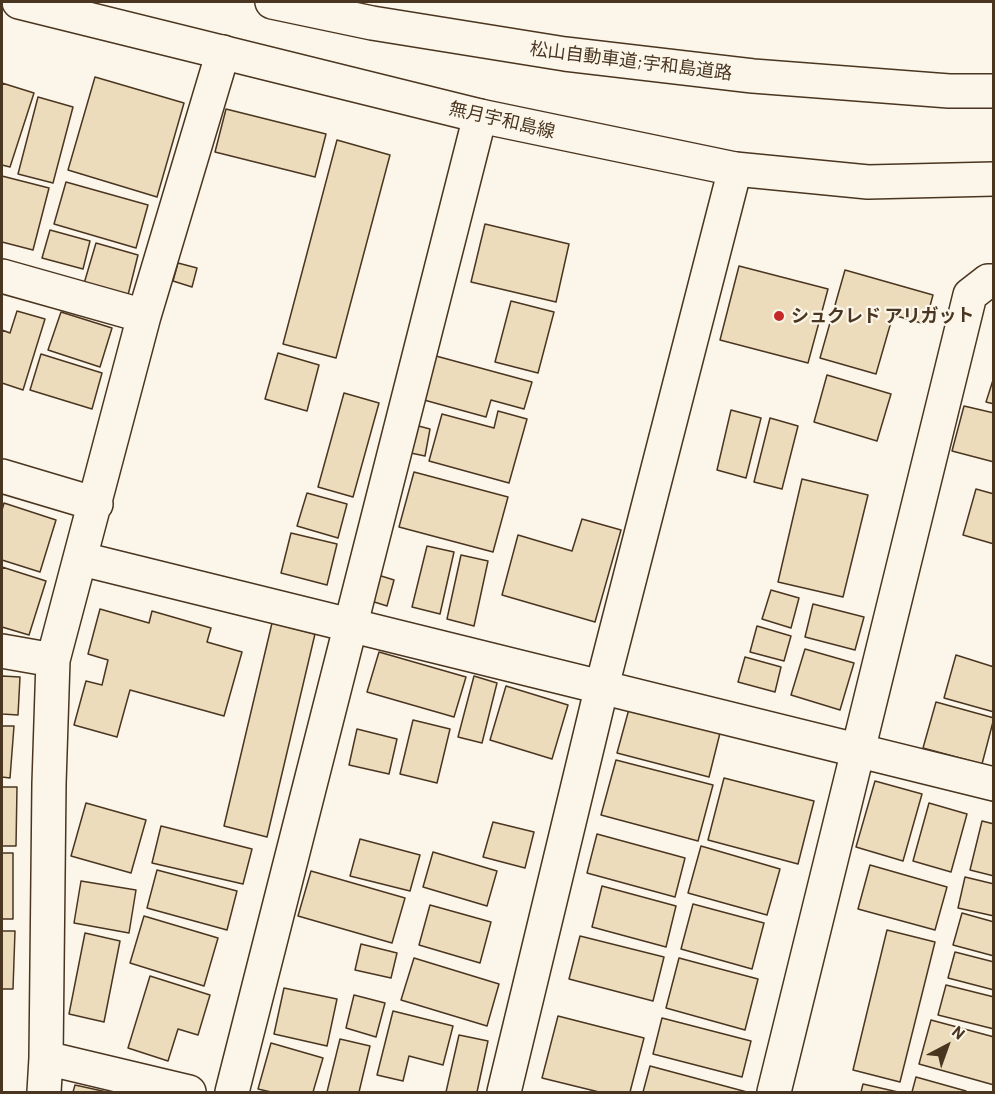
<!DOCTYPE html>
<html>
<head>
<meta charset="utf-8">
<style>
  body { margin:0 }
  #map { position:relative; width:995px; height:1094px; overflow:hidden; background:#fbf6e9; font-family:Barlow,sans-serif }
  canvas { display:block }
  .frame { position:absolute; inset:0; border:3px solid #4a3520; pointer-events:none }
  .north { position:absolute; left:917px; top:1016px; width:60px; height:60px; -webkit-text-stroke:4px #fbf6e9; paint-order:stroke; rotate:41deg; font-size:16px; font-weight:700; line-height:24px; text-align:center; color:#4a3520 }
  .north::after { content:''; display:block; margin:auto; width:21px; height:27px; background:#4a3520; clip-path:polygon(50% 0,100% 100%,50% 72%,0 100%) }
</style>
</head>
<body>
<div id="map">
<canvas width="995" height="1094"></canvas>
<div class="frame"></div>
<div class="north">N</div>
</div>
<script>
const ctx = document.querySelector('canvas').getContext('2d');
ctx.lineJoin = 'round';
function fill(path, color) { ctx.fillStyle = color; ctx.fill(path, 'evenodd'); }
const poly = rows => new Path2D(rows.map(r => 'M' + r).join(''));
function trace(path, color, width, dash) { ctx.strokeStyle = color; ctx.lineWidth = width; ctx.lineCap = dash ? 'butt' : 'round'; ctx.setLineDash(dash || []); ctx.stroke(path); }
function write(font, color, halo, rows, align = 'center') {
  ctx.font = font + ' Barlow,"Noto Sans JP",sans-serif'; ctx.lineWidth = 4.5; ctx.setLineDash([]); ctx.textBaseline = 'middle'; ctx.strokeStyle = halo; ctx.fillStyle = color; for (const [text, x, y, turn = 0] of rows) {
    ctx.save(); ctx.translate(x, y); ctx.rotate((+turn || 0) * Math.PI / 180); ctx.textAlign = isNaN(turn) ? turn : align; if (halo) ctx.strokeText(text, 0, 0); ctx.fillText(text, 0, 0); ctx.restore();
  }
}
const building = poly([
  [95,77,184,103,157,197,68,170,95,77],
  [2,83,34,93,10,167,2,165,2,83],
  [38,97,73,107,53,183,18,174,38,97],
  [226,109,326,134,315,177,215,152,226,109],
  [337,140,390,155,336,358,283,344,337,140],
  [2,176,49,188,33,250,2,242,2,176],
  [66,182,148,205,136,248,54,224,66,182],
  [485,224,569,244,556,302,471,282,485,224],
  [50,230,90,241,83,269,42,258,50,230],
  [96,243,138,255,127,299,83,287,96,243],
  [178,263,197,268,192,287,173,281,178,263],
  [739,266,828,289,808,363,720,340,739,266],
  [845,270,933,295,925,324,893,315,876,374,820,358,845,270],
  [511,301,554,312,538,373,495,362,511,301],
  [17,311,45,319,23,390,2,383,2,330,10,333,17,311],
  [61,312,112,328,100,367,48,350,61,312],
  [278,353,319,365,307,411,265,399,278,353],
  [41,354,102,373,92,409,30,390,41,354],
  [436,356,532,382,524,409,491,400,486,417,424,400,436,356],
  [827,375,891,394,877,441,814,422,827,375],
  [994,377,994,404,986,402,994,377],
  [344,393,379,403,353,497,318,487,344,393],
  [964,406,994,413,994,462,952,451,964,406],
  [731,410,761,418,746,478,717,470,731,410],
  [498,411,527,419,509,483,429,461,442,414,494,428,498,411],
  [770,418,798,426,782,489,754,482,770,418],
  [411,424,430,429,425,456,406,452,411,424],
  [414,472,508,497,493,552,399,527,414,472],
  [802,479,868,495,843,597,778,582,802,479],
  [976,489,994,494,994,544,963,535,976,489],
  [307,493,347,504,338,538,297,526,307,493],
  [4,503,56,520,40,572,2,560,2,510,4,503],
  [582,519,621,530,595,622,502,595,518,535,572,551,582,519],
  [291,533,337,544,327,585,281,573,291,533],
  [427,546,454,552,440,614,412,607,427,546],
  [461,555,488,561,474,626,447,619,461,555],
  [2,567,46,581,29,635,2,627,2,567],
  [375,574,394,580,387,606,368,600,375,574],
  [771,590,799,598,791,628,762,619,771,590],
  [813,604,864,617,855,650,805,637,813,604],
  [100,609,149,623,152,611,211,628,207,642,242,652,224,716,130,690,117,737,74,725,86,681,102,685,108,660,88,654,100,609],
  [272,623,315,634,267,837,224,826,272,623],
  [757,626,791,636,784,661,750,652,757,626],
  [805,649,854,663,840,710,791,695,805,649],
  [379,652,466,677,454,717,367,692,379,652],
  [956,655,994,667,994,712,944,698,956,655],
  [745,657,781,667,775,692,738,682,745,657],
  [2,676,20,677,18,715,2,714,2,676],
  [474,676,497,683,482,743,458,737,474,676],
  [506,686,568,705,552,759,490,740,506,686],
  [936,702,994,718,982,764,923,748,936,702],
  [629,709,720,733,709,777,617,753,629,709],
  [413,720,450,729,437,783,400,774,413,720],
  [2,726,14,726,10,778,2,777,2,726],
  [357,729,397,739,389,774,349,765,357,729],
  [616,760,713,785,698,841,601,815,616,760],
  [724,778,814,801,798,864,708,840,724,778],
  [875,781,922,794,903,861,856,847,875,781],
  [2,787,17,787,16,846,2,846,2,787],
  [86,803,146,820,131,873,71,856,86,803],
  [929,803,967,814,951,872,913,861,929,803],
  [982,821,994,824,994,876,970,870,982,821],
  [493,822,534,832,525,868,483,857,493,822],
  [161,826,252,849,243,884,152,863,161,826],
  [597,834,685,858,675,897,587,873,597,834],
  [360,839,420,855,410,891,350,876,360,839],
  [701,846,780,869,767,915,688,893,701,846],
  [433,852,497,871,487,906,423,887,433,852],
  [2,853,13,853,13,919,2,919,2,853],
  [870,865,947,887,935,930,858,909,870,865],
  [157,870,237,891,227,930,147,908,157,870],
  [311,871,405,898,392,943,298,916,311,871],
  [965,877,994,884,994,916,958,908,965,877],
  [81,881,136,890,129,933,74,923,81,881],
  [602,886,676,906,666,947,592,927,602,886],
  [693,904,764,923,752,969,681,949,693,904],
  [430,905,491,922,480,963,419,945,430,905],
  [962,913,994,922,994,956,953,945,962,913],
  [144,916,218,938,204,986,130,963,144,916],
  [887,930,935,942,900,1082,853,1070,887,930],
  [2,931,15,931,13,989,2,989,2,931],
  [85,933,120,941,104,1022,69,1014,85,933],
  [580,936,664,957,653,1001,569,979,580,936],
  [361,944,397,953,391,978,355,970,361,944],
  [955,952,994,962,994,990,948,978,955,952],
  [414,958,499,984,487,1026,401,1000,414,958],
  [679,958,758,979,745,1030,666,1008,679,958],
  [150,976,210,995,198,1035,178,1029,168,1061,128,1048,150,976],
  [946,985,994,997,994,1029,938,1015,946,985],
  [284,988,337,999,327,1046,274,1034,284,988],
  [354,995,385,1003,376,1037,346,1028,354,995],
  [393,1011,453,1026,443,1065,409,1056,403,1081,377,1075,393,1011],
  [558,1016,644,1038,630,1092,599,1092,542,1078,558,1016],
  [662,1018,751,1041,742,1077,653,1054,662,1018],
  [931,1020,994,1037,994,1085,919,1064,931,1020],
  [459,1035,488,1041,477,1092,446,1092,459,1035],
  [340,1039,370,1046,359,1092,327,1092,340,1039],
  [271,1043,323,1058,313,1092,271,1092,258,1089,271,1043],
  [650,1066,747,1092,643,1092,650,1066],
  [916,1077,966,1091,965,1092,912,1092,916,1077],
  [863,1084,898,1092,861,1092,863,1084],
  [75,1085,107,1092,73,1092,75,1085]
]);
fill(building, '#ecdcbc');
trace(building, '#4a3520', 1.5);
const minor = poly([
  [2,276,144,316],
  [2,476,96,504],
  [82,559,994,784],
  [2,651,53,660],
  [44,1092,46,1058],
  [189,1092,46,1058,49,784,53,660,144,316,223,52],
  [232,1092,480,116],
  [504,1092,601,690,735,169],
  [774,1092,970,295,988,281,994,281]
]);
const major = poly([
  [19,2,480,116,735,169,868,182,994,179]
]);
const highway = poly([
  [272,2,372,23,565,54,753,76,949,91,994,91]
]);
trace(minor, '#4a3520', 36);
trace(major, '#4a3520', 36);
trace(highway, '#4a3520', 36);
trace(minor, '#fbf6e9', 33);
trace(major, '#fbf6e9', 33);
trace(highway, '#fbf6e9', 33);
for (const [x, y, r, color] of [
  [779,316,6,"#c62828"]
]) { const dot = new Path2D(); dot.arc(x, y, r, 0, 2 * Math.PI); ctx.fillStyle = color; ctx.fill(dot); trace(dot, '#fbf6e9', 2); }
write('18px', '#4a3520', '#fbf6e9', [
  ["松山自動車道;宇和島道路",631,61,7],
  ["無月宇和島線",502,120,13]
]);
write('bold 18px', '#4a3520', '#fbf6e9', [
  ["シュクレド アリガット",791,316]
], 'left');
</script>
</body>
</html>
